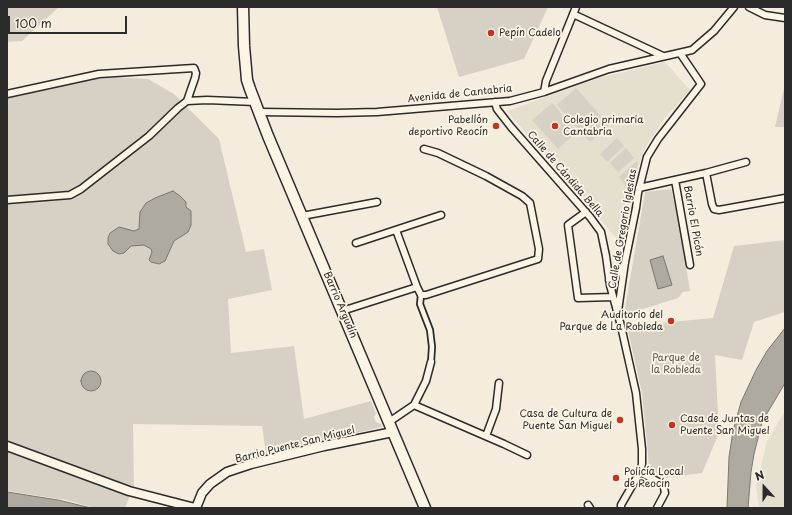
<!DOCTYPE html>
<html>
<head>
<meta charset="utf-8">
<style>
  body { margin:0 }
  #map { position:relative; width:792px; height:515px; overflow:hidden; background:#f4edde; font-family:"Playpen Sans",sans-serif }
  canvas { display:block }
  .frame { position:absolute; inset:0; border:8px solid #2b2b2b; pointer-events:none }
  .north { position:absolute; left:744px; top:467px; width:40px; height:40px; -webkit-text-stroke:3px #fcf5e5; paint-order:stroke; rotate:339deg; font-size:11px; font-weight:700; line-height:16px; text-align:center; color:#2b2b2b }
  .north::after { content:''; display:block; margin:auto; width:14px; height:18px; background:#2b2b2b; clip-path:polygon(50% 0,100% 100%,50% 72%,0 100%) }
  .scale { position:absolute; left:8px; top:16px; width:119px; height:18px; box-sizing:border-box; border:2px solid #2b2b2b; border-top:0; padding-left:5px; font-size:12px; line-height:14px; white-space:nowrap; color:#2b2b2b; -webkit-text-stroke:3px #fcf5e5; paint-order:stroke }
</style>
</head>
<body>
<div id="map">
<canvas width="792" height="515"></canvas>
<div class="frame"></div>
<div class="north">N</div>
<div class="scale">100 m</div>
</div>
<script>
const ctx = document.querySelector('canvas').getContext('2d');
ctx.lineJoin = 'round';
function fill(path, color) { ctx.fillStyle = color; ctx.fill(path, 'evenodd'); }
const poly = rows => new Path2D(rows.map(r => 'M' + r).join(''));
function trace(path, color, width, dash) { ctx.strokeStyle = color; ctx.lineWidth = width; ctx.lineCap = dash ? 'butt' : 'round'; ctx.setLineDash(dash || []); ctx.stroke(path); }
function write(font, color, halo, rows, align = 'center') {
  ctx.font = font + ' "Playpen Sans",sans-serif'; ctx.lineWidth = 3.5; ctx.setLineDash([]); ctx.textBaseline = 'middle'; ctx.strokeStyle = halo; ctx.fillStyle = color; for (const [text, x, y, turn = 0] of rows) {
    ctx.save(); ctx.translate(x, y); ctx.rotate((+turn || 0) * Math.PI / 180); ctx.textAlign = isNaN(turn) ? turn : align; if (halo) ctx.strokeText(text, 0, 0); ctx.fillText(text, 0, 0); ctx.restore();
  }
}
fill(poly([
  [665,62,690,90,663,120,643,152,633,184,622,245,507,111,599,78],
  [785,411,785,508,759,508,756,487,767,441]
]), '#e5dfd0');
fill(poly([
  [7,7,59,7,22,41,7,42],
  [437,7,548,7,524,59,459,77],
  [114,77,148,79,174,94,219,139,246,252,264,249,272,290,228,299,231,353,294,346,304,419,371,401,376,414,374,417,376,422,381,424,382,427,266,454,262,426,133,424,134,486,125,508,95,508,66,500,7,491,7,98,19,96,69,82],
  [785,84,785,127,775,127],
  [576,88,609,125,590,142,557,105],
  [552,103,577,132,558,149,532,120],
  [617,138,624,146,607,162,600,154],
  [626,148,634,158,618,172,610,163],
  [637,161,638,163,631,193,619,177],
  [671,189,680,228,690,291,683,292,678,298,637,311,630,314,624,314,645,192],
  [785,240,785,312,754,322,742,360,715,355,719,433,702,473,664,478,649,474,648,453,642,393,627,326,713,318,734,246]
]), '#d6d1c4');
const water = poly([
  [173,191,180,196,186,202,186,207,191,211,191,225,188,232,174,241,165,261,159,264,151,262,149,260,152,252,151,249,144,245,131,246,124,253,119,254,113,251,108,244,108,238,110,233,119,227,134,231,139,229,140,212,146,203,155,198,173,191],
  [663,256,672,285,658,289,650,260,663,256],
  [785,328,785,383,762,422,754,454,751,472,748,508,727,508,729,457,733,431,741,402,756,370,767,351,785,328],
  '81 381a10 10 0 1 1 20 0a10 10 0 1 1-20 0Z',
  [7,492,58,500,91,508,7,508,7,492]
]);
fill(water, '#afaaa0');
trace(water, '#7a7771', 1);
const pedestrian = poly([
  [421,295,420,304,430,330,432,347,431,362]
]);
const minor = poly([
  [749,7,765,15,785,18],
  [573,14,663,56],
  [544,92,546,81,576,7],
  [7,94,99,74,194,68,196,73,195,78,187,101],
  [495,102,497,109,511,127,590,217,601,232,606,256,610,285,621,326,636,393,642,449,642,464,640,472,621,505,621,508],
  [259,112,337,113,377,112,510,101,544,92,609,69,692,50,714,31,734,7],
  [706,173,712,204,714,209,719,210,785,198],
  [675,180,690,265],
  [639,188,706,173,746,162],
  [7,200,70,195,81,189,149,136,178,108,187,101,207,100,255,102],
  [586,212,568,225,578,298,613,297],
  [302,216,377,202],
  [396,230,417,287],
  [356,243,441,215],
  [609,280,618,273,625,263],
  [342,311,417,287,421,295,426,295,538,259,539,249,530,203,522,196,486,176,438,153,424,149],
  [618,311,625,262,636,208,638,193,647,157,658,139,701,84,680,53],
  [414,405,504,444,527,455],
  [389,422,414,405,426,381,431,362],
  [486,436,496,409,499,383],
  [640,472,662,484,664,488,665,493,657,508],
  [588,505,590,508]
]);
const tertiary = poly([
  [7,446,129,491,195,508],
  [196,508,202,493,210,484,227,472,251,464,324,446,393,432]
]);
const primary = poly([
  [243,7,244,46,247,80,250,89,268,136,425,508]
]);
trace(pedestrian, '#2b2b2b', 8);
trace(minor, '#2b2b2b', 9);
trace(tertiary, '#2b2b2b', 11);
trace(primary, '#2b2b2b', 13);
trace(pedestrian, '#fcf5e5', 4.5);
trace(minor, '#fcf5e5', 6);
trace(tertiary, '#fcf5e5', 8);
trace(primary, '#fcf5e5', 10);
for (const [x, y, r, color] of [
  [491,33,4,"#c8321e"],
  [496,126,4,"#c8321e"],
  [555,126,4,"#c8321e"],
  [671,321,4,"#c8321e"],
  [620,420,4,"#c8321e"],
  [672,425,4,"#c8321e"],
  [616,478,4,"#c8321e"]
]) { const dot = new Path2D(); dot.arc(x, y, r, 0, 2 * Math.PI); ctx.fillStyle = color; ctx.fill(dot); trace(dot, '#fcf5e5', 1.5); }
write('10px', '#2b2b2b', '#fcf5e5', [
  ["Pepín Cadelo",499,33],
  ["Pabellón",488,120,"right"],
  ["deportivo Reocín",488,132,"right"],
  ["Colegio primaria",563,120],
  ["Cantabria",563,132],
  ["Auditorio del",663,315,"right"],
  ["Parque de La Robleda",663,327,"right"],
  ["Casa de Cultura de",612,414,"right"],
  ["Puente San Miguel",612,426,"right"],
  ["Casa de Juntas de",680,419],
  ["Puente San Miguel",680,431],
  ["Policía Local",624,472],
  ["de Reocín",624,484]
], 'left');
write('10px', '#2b2b2b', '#fcf5e5', [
  ["Avenida de Cantabria",460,94,-6],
  ["Calle de Cándida Bella",565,174,49],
  ["Barrio El Picón",693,221,80],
  ["Calle de Gregorio Iglesias",623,229,-80],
  ["Barrio Argudín",340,305,67],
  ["Barrio Puente San Miguel",295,445,-14]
]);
write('10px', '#565451', '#fcf5e5', [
  ["Parque de",676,358],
  ["la Robleda",676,370]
]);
</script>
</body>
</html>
